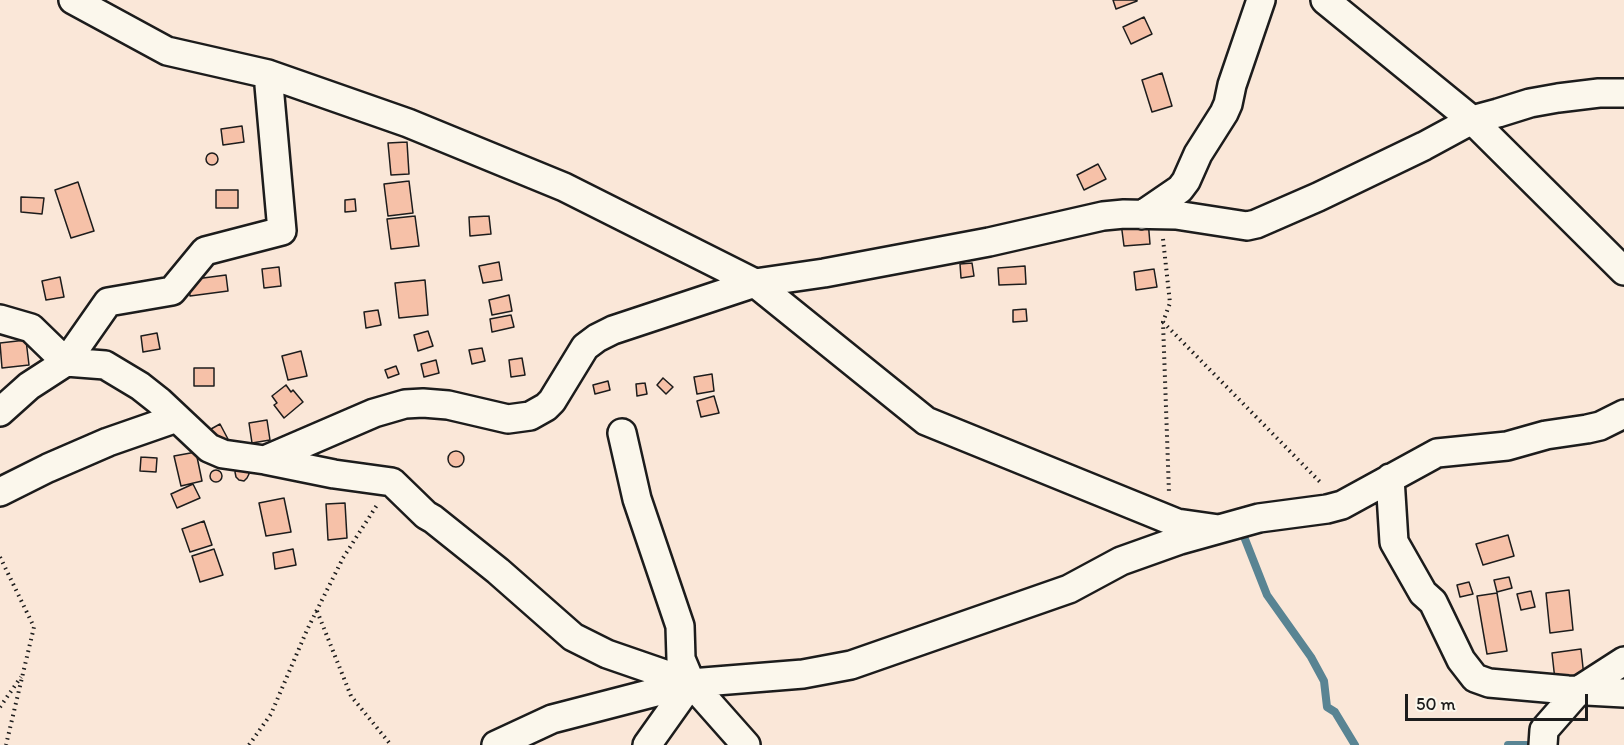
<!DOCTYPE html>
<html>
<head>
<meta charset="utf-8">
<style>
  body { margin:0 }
  #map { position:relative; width:1624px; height:745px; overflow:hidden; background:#fae7d8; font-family:Itim,sans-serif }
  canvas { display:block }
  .scale { position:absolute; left:1405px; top:694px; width:183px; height:27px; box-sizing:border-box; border:3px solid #1c1c1c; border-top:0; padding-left:8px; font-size:18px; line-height:21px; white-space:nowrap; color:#1c1c1c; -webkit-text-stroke:4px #fbf7ec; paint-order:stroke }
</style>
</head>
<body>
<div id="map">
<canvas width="1624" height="745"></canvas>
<div class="scale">50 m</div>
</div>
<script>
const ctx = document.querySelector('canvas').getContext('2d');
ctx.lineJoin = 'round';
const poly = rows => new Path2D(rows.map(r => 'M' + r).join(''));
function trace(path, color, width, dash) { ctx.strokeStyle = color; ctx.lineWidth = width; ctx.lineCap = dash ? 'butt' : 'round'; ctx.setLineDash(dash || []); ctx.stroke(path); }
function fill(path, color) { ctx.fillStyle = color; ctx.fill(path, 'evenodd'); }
trace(poly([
  [1241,529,1267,595,1311,657,1324,681,1327,707,1335,712,1355,745],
  [1508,745,1526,745]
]), '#598493', 8);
const building = poly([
  [1113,0,1137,0,1137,1,1116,9,1113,0],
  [1144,17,1152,34,1131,44,1123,27,1144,17],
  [1162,73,1172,106,1152,112,1142,80,1162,73],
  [242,126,244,142,223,145,221,129,242,126],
  [407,142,409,174,391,175,388,143,407,142],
  '206 159a6 6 0 1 1 12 0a6 6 0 1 1-12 0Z',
  [1098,164,1106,179,1084,190,1077,175,1098,164],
  [409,181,413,213,388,216,384,184,409,181],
  [78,182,94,231,71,238,55,190,78,182],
  [216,190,238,190,238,208,216,208,216,190],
  [21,197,44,198,42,214,21,212,21,197],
  [355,199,356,211,345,212,345,200,355,199],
  [415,216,419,246,391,249,387,219,415,216],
  [489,216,491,234,470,236,469,217,489,216],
  [1148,220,1150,244,1124,246,1121,223,1148,220],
  [499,262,502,280,483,283,479,266,499,262],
  [972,263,974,276,961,278,960,264,972,263],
  [1025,266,1026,284,999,285,998,268,1025,266],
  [279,267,281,286,264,288,262,269,279,267],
  [1154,269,1157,287,1136,290,1134,272,1154,269],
  [226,275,228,291,190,296,188,280,226,275],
  [60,277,64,297,46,300,42,281,60,277],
  [425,280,428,315,399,318,395,283,425,280],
  [509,295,512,311,492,315,489,300,509,295],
  [1026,309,1027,321,1013,322,1013,310,1026,309],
  [378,310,381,325,366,328,364,312,378,310],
  [511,315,514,327,492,332,490,319,511,315],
  [428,331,433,346,418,351,414,335,428,331],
  [157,333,160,349,143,352,141,336,157,333],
  [26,340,29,365,2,368,0,343,26,340],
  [482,348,485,361,472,364,469,350,482,348],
  [301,351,307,376,288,380,282,356,301,351],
  [522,358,525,375,511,377,509,360,522,358],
  [436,360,439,373,424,377,421,364,436,360],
  [396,366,399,374,388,378,385,370,396,366],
  [194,368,214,368,214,386,194,386,194,368],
  [712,374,714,391,697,394,694,377,712,374],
  [663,378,673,387,666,394,657,385,663,378],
  [608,381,610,390,595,394,593,385,608,381],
  [645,383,647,394,637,396,636,384,645,383],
  [286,385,291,392,293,390,303,402,284,418,274,405,277,403,272,396,286,385],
  [714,396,719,413,701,417,697,401,714,396],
  [267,420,270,440,252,443,249,423,267,420],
  [220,424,229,441,220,445,211,429,220,424],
  '448 459a8 8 0 1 1 16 0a8 8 0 1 1-16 0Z',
  [196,452,202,481,181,486,174,456,196,452],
  [141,457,157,458,156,472,140,471,141,457],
  [237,468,248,470,249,474,247,478,244,481,239,480,236,477,235,472,237,468],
  '210 476a6 6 0 1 1 12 0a6 6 0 1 1-12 0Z',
  [193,484,200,498,177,508,171,494,193,484],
  [284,498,291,532,266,536,259,503,284,498],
  [345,503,347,538,328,540,326,504,345,503],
  [204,521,212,545,190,552,182,529,204,521],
  [1508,535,1514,556,1483,565,1476,544,1508,535],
  [214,549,223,575,200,582,192,556,214,549],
  [293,549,296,565,275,569,273,553,293,549],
  [1509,577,1512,588,1497,592,1494,580,1509,577],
  [1469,582,1473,594,1460,597,1457,585,1469,582],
  [1569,590,1573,630,1550,633,1546,593,1569,590],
  [1531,591,1535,607,1521,610,1517,594,1531,591],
  [1497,593,1507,651,1487,654,1477,596,1497,593],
  [1581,649,1584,677,1555,680,1552,653,1581,649]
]);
fill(building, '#f6c1a8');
trace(building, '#1c1c1c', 1.5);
const minor = poly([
  [73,0,167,51,268,74,408,123,564,187,755,283,926,421,1177,523,1219,529],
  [1325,0,1472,120,1624,271],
  [1142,215,1180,189,1186,181,1198,154,1224,113,1228,104,1232,85,1261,0],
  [0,319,31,328,66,362,105,365,140,386,159,401,209,448,223,454,265,460,334,474,392,482,426,515,433,519,498,571,573,637,607,654,691,683,746,745],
  [0,412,29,386,66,362,108,302,172,291,205,251,282,231,268,74],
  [622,433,637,499,680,626,681,659,691,683,647,745],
  [265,460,374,413,405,404,423,403,448,405,508,419,530,416,546,407,552,401,585,347,597,338,613,330,755,283,824,273,989,242,1103,216,1124,214,1176,215,1247,226,1256,224,1318,197,1424,146,1472,120,1498,113,1530,103,1558,98,1599,93,1624,93],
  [1390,478,1394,542,1423,593,1433,602,1461,660,1475,678,1489,683,1568,690,1624,693],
  [0,492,48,468,108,442,177,418],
  [496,745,552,719,691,683,803,674,851,665,1069,589,1121,561,1180,540,1259,518,1327,509,1342,505,1437,453,1507,446,1546,435,1587,429,1600,426,1624,414],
  [1543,745,1544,730,1579,690,1624,661]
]);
trace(minor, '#1c1c1c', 32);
trace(poly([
  [1163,239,1170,303,1163,322,1169,493],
  [1163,322,1322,484],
  [0,557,34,627,6,745],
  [317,611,351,696,391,745],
  [0,707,21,677],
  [249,745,271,714,307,630,343,558,377,505]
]), '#1c1c1c', 4, [1.5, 4.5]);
trace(minor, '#fbf7ec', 27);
</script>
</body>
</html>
